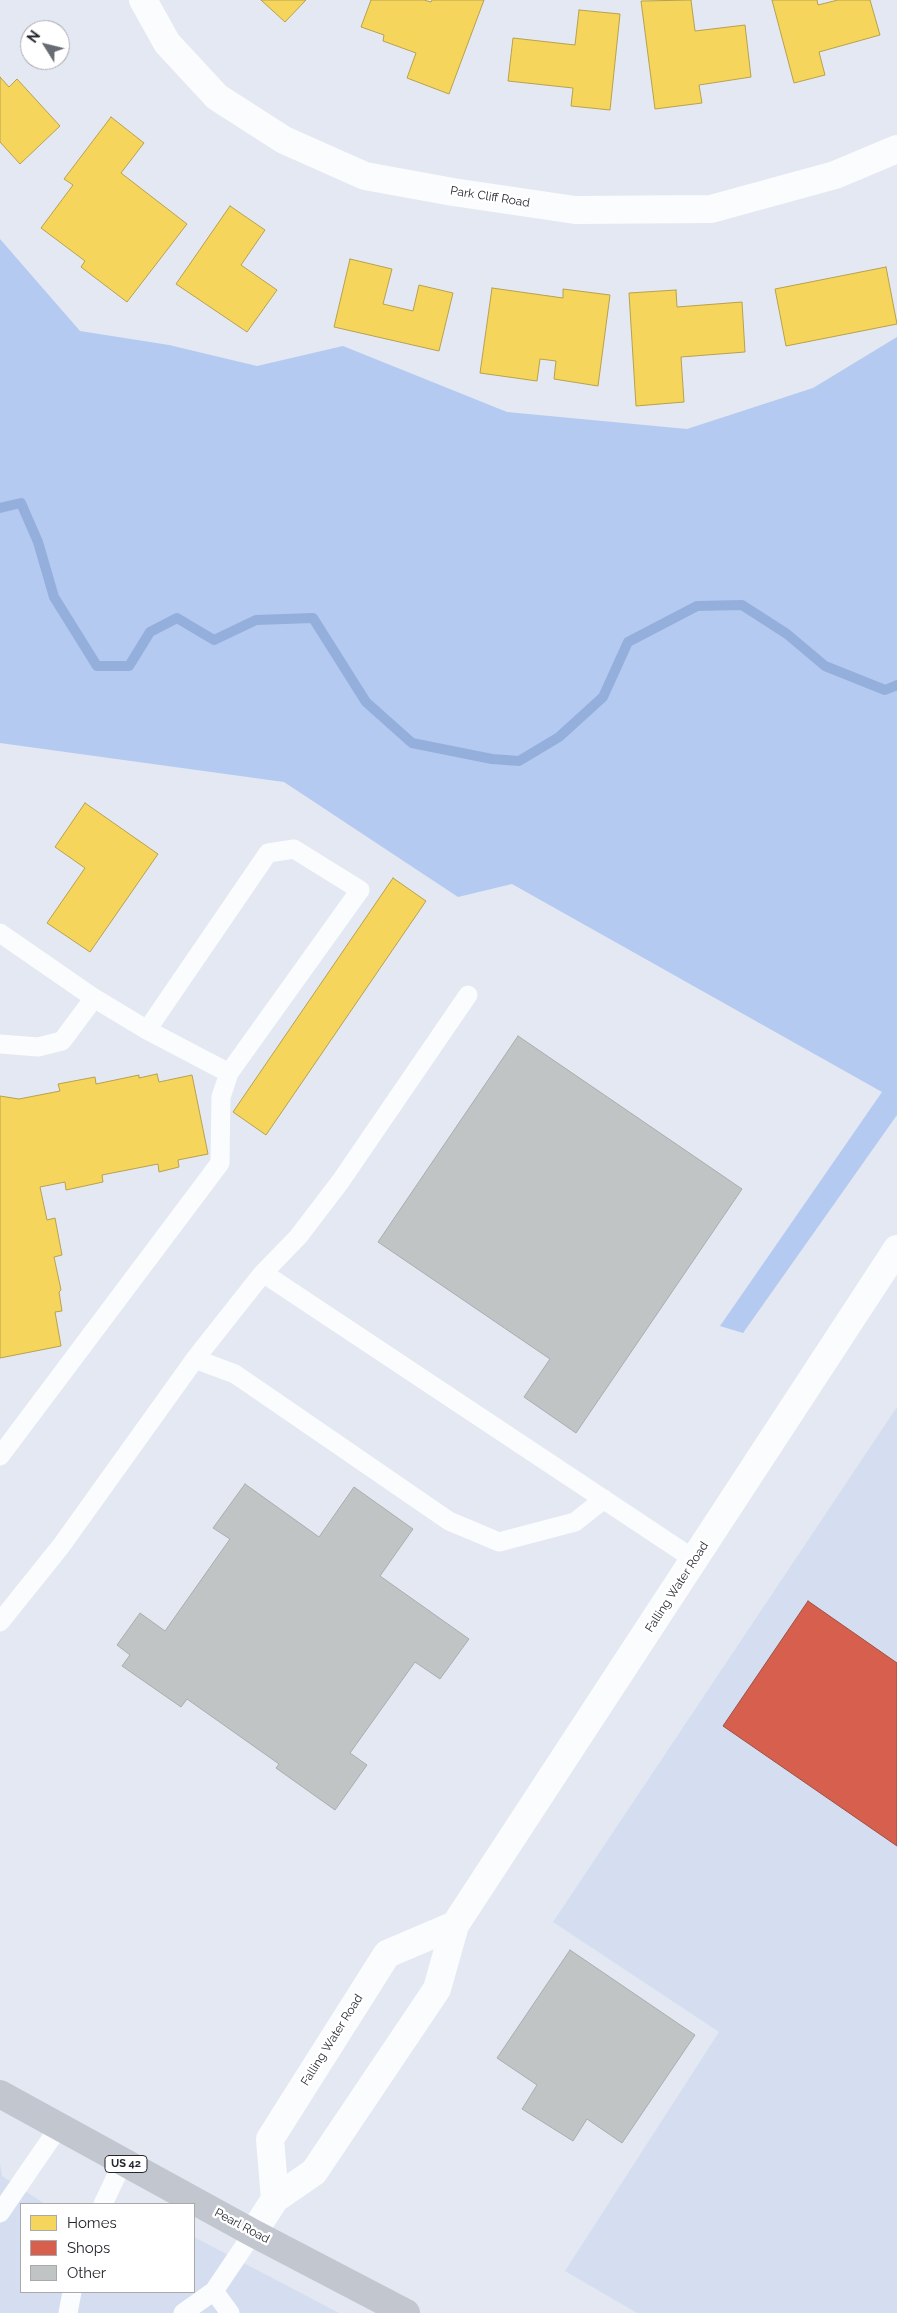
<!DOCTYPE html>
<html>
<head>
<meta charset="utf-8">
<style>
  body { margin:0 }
  #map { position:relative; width:897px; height:2313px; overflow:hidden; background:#e3e8f2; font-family:Raleway,sans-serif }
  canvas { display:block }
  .legend { position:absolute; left:20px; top:2203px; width:175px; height:90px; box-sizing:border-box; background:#fff; border:1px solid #a7a9ab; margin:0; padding:6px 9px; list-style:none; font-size:15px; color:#24272e }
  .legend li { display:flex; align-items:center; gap:10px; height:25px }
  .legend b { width:25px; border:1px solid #a7a9ab }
  .north { position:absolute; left:20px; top:20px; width:50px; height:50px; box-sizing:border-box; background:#fff; border:1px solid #a7a9ab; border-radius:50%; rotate:306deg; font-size:14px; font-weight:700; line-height:20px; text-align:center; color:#24272e }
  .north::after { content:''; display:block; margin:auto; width:18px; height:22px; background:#676b73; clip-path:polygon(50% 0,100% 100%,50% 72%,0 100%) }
</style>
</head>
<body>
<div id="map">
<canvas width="897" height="2313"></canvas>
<ul class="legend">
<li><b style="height:14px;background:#f6d55c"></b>Homes</li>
<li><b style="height:14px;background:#d6604d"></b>Shops</li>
<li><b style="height:14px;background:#c0c4c5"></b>Other</li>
</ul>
<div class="north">N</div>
</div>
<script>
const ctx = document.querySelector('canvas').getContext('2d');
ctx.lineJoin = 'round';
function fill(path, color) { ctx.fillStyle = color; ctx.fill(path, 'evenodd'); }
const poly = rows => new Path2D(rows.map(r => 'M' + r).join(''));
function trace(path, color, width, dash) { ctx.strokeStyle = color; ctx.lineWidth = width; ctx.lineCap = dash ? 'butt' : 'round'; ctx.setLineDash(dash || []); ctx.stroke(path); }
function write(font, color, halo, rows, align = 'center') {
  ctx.font = font + ' Raleway,sans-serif'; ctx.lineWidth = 5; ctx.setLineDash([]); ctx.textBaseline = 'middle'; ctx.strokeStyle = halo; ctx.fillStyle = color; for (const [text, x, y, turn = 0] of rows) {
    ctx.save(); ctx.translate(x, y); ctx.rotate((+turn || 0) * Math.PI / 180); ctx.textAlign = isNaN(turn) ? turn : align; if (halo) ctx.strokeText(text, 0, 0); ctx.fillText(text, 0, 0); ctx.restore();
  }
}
fill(poly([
  [897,1407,897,2313,637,2313,565,2271,719,2032,553,1922],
  [0,2163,2,2176,45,2204,21,2204,21,2292,194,2292,194,2237,339,2313,0,2313]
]), '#d5def0');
fill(poly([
  [0,239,80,331,169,345,257,366,343,346,507,412,687,429,813,388,897,337,897,1115,743,1333,720,1326,882,1092,512,884,458,897,284,782,0,743]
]), '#b4caf1');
const homes = poly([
  [261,0,306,0,285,22,261,0],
  [371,0,424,0,431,2,432,0,484,0,449,94,407,78,416,53,383,41,384,35,361,27,371,0],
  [691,0,695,31,745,25,751,77,699,85,702,103,655,109,641,1,691,0],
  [772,0,817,0,818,5,838,0,870,0,880,35,819,52,825,75,794,83,772,0],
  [579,10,620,14,610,110,571,106,573,88,508,81,513,38,575,45,579,10],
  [0,77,9,87,17,79,60,126,20,164,0,142,0,77],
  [111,117,144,143,121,173,187,224,127,302,81,267,85,261,41,228,73,185,64,179,111,117],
  [230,206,265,230,241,265,277,290,247,332,176,284,230,206],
  [350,259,392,269,383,304,413,311,419,285,453,293,439,351,334,327,350,259],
  [886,267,897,324,786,346,775,289,886,267],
  [492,288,563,298,563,289,610,295,598,386,554,379,556,361,540,359,537,381,480,373,492,288],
  [676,290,677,307,742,302,745,352,681,357,684,402,636,406,629,293,676,290],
  [85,803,158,854,90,952,47,923,85,868,55,847,85,803],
  [393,878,426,901,266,1135,233,1112,393,878],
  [157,1074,159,1082,192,1075,208,1154,178,1160,179,1167,159,1172,158,1164,102,1175,103,1182,66,1190,65,1182,40,1187,47,1220,55,1218,62,1255,54,1257,61,1290,59,1292,62,1311,55,1312,61,1346,0,1358,0,1096,19,1099,60,1091,58,1084,95,1077,96,1084,139,1075,139,1078,157,1074]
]);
fill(homes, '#f6d55c');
trace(homes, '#b7a14e', 1);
const shops = poly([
  [808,1601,897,1663,897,1846,723,1726,808,1601]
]);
fill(shops, '#d6604d');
trace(shops, '#a14f44', 1);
trace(poly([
  [0,508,21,503,38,542,54,597,97,666,129,666,150,632,177,618,214,640,256,620,313,618,366,702,412,743,492,759,519,761,559,737,603,697,628,642,697,606,742,605,787,634,825,666,885,690,897,685]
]), '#95afdd', 10);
const building = poly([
  [518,1036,742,1189,576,1433,524,1397,550,1359,378,1242,518,1036],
  [245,1484,319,1537,354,1487,413,1529,380,1576,469,1639,440,1679,415,1662,350,1753,367,1765,335,1810,276,1768,279,1764,187,1699,181,1707,122,1666,130,1655,117,1645,140,1613,165,1631,230,1539,213,1528,245,1484],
  [570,1950,695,2035,622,2143,587,2119,573,2141,522,2109,537,2085,497,2058,570,1950]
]);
fill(building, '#c0c4c5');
trace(building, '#aaadae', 1);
trace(poly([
  [0,933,94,998,147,1030,268,853,294,849,360,890,229,1073,221,1097,220,1163,0,1456],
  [147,1030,229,1073],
  [0,1044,38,1047,62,1041,94,998],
  [263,1273,298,1237,340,1182,468,995],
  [195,1359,235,1374,449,1521,499,1542,575,1522,604,1499],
  [0,1622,61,1546,195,1359,263,1273,695,1560],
  [103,2204,123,2162],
  [0,2213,59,2127],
  [68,2313,72,2292],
  [183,2313,214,2291],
  [230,2313,214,2291,253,2233]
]), '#fbfcfd', 19);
trace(poly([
  [143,0,167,43,217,97,284,140,365,176,453,192,575,210,711,209,835,175,897,149],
  [275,2199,270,2139,387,1954,455,1925],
  [253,2233,275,2199,314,2172,437,1989,455,1925,897,1249]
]), '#fbfcfd', 28);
trace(poly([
  [0,2094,253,2233,406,2313]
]), '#c2c6ce', 28);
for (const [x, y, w] of [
  [126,2164,42]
]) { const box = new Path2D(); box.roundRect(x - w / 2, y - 8.5, w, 17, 4); ctx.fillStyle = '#fff'; ctx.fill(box); trace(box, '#24272e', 1); }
write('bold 11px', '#24272e', null, [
  ["US 42",126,2164]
]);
write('12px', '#24272e', '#fff', [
  ["Park Cliff Road",490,197,9],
  ["Falling Water Road",677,1587,-57],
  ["Falling Water Road",332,2040,-58],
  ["Pearl Road",242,2226,28]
]);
</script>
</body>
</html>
